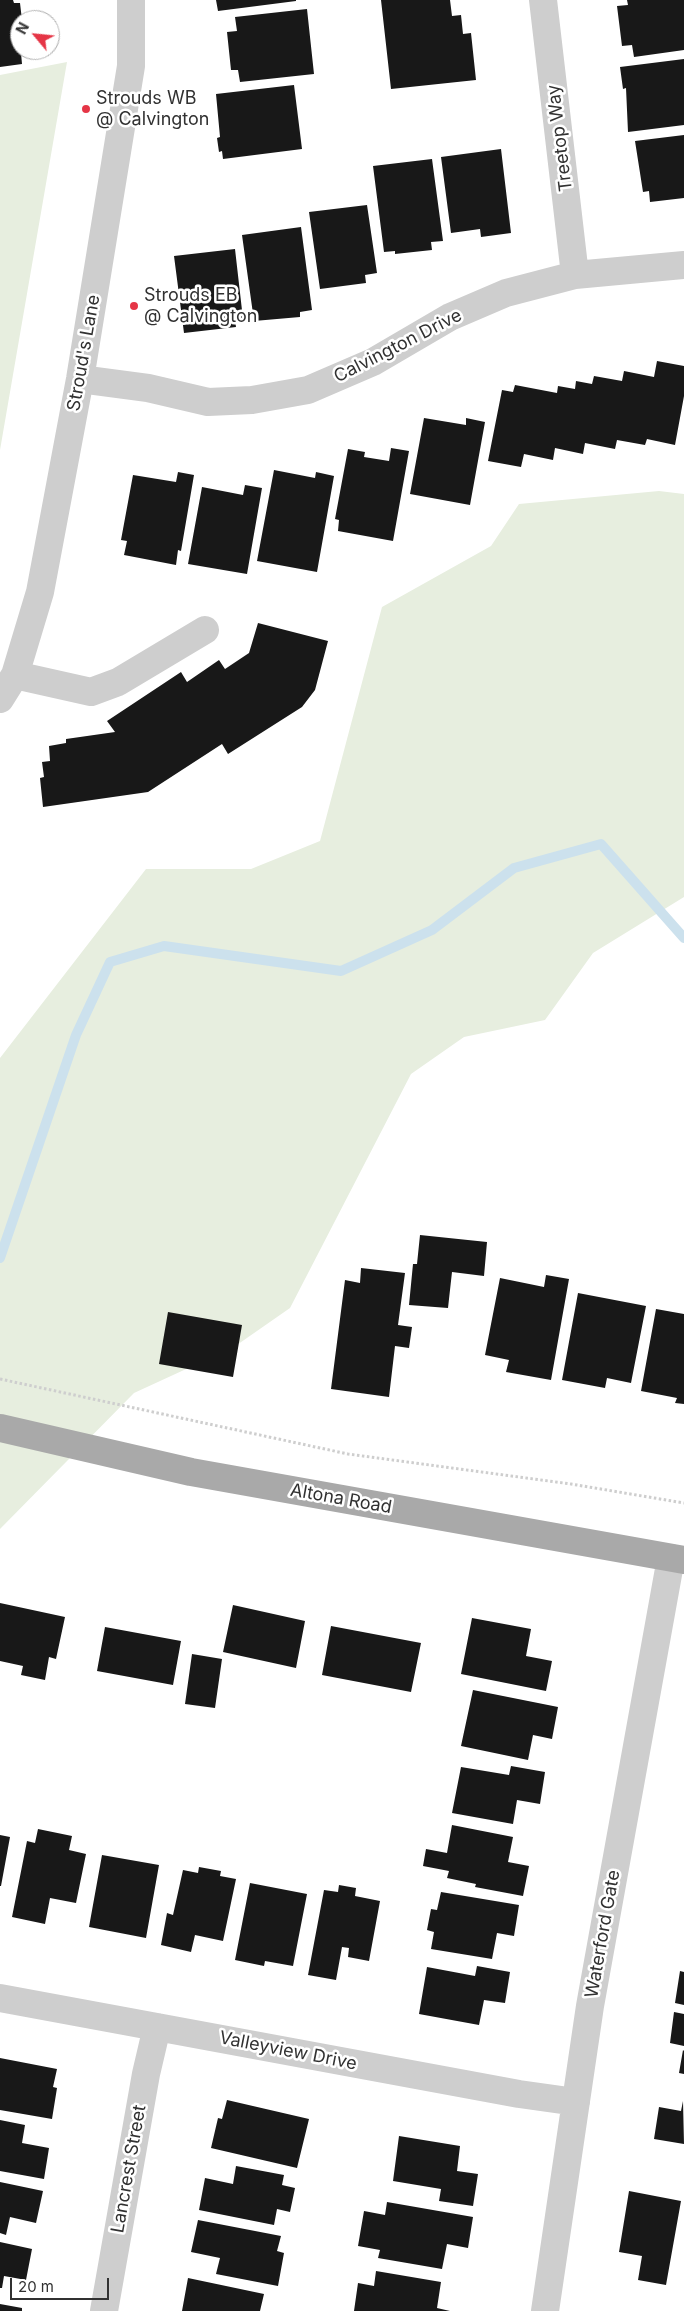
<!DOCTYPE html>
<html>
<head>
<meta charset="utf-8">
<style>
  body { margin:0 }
  #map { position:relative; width:684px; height:2311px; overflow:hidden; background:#fff; font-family:Inter,sans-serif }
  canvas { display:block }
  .north { position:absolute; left:10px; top:10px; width:50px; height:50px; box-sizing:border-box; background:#fff; border:1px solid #adadad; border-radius:50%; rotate:298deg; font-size:14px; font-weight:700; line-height:20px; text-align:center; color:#313131 }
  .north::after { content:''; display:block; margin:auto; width:18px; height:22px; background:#e53546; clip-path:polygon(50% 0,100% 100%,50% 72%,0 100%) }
  .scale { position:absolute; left:10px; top:2278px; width:99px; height:22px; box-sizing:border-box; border:2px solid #313131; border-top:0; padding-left:6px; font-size:15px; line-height:18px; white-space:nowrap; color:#313131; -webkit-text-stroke:4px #fff; paint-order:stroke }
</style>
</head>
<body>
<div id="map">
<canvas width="684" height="2311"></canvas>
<div class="north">N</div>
<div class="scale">20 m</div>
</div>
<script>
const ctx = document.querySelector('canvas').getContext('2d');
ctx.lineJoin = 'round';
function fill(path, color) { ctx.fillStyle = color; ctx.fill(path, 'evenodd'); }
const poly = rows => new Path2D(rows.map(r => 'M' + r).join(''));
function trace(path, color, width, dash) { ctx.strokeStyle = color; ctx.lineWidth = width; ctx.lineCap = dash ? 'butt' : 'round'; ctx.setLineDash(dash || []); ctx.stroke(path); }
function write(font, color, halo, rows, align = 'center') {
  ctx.font = font + ' Inter,sans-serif'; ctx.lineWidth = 5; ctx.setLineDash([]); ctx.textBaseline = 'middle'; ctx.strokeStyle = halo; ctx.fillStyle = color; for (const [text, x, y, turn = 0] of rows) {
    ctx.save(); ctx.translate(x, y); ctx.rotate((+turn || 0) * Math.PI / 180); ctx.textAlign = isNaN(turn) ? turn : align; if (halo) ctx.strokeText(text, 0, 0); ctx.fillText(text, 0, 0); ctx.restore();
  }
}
fill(poly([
  [67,62,0,450,0,75],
  [659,491,684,494,684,897,593,953,545,1020,464,1037,411,1074,290,1308,234,1347,134,1393,0,1529,0,1058,146,869,251,869,320,841,382,607,491,546,519,504]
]), '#e7eedf');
trace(poly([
  [0,1258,76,1035,110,962,164,946,341,971,432,930,514,868,601,844,684,938]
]), '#cce1ed', 10);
fill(poly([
  [0,0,13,0,14,3,20,3,22,20,16,21,17,30,20,30,20,50,36,51,21,53,22,64,0,67],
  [216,0,296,0,296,1,218,11],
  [381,0,450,0,452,16,461,15,463,34,471,33,476,80,391,89],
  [627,0,684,0,684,50,634,57,632,45,622,46,617,6,628,5],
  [307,9,314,74,240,82,238,70,231,70,227,32,237,31,235,17],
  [684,59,684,125,628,132,626,88,623,89,620,67],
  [294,85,302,149,223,159,222,151,219,152,217,138,220,137,216,94],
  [684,135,684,198,650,202,649,191,643,192,635,141],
  [501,149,511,233,481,237,480,229,451,233,441,157],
  [432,159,443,241,431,242,432,250,395,254,395,251,384,252,373,166],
  [367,205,377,273,365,275,366,283,320,289,309,212],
  [301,227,312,310,300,312,300,317,254,321,242,235],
  [235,249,243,319,235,320,236,327,184,333,174,256],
  [657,361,684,366,684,396,675,445,647,439,645,445,617,440,615,449,585,443,583,454,555,448,553,460,524,454,521,467,488,461,502,390,513,392,515,385,557,393,558,386,575,389,576,381,592,384,594,376,622,381,624,371,654,377],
  [424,418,466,425,466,418,485,422,470,505,410,494],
  [391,448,409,451,393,541,338,531,339,520,335,519,348,449,365,452,364,457,389,461],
  [274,470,315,478,316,472,334,476,317,572,257,561],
  [178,472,194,475,181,551,178,550,176,565,124,555,127,541,121,540,133,475,176,482],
  [245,485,262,488,247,574,188,564,202,487,243,495],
  [258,623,328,641,315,690,302,707,228,754,222,744,148,792,43,807,40,778,44,777,42,762,50,761,49,746,66,743,66,739,115,732,107,721,181,672,187,682,219,660,225,669,249,653],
  [420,1235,487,1242,484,1276,452,1272,448,1308,409,1305,413,1264,417,1264],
  [361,1268,405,1273,398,1325,412,1327,409,1348,395,1346,389,1397,331,1389,345,1280,360,1283],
  [546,1275,569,1279,551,1380,506,1372,509,1360,485,1355,500,1278,544,1287],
  [578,1293,646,1306,631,1383,607,1378,605,1388,562,1380],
  [656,1309,684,1314,684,1404,675,1403,677,1398,641,1391],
  [168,1312,242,1325,233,1377,159,1364],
  [0,1603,65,1617,56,1659,49,1657,45,1680,21,1675,23,1666,0,1661],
  [233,1605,305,1621,296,1668,223,1652],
  [472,1618,531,1629,526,1656,552,1661,546,1691,461,1674],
  [331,1626,421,1643,411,1692,322,1675],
  [105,1627,181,1641,173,1685,97,1671],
  [192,1654,222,1659,215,1708,185,1704],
  [473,1690,558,1707,552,1739,533,1735,528,1760,461,1746],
  [511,1766,545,1772,540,1804,517,1800,513,1824,452,1813,461,1767,509,1775],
  [452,1825,513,1837,508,1862,529,1866,523,1896,475,1887,476,1884,447,1878,449,1871,423,1866,426,1849,447,1853],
  [38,1829,72,1836,69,1850,86,1854,76,1903,50,1898,45,1924,12,1917,27,1841,35,1843],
  [0,1835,10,1837,1,1886,0,1886],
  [102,1855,159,1865,146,1938,89,1927],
  [199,1867,221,1871,220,1876,236,1879,223,1941,195,1935,191,1952,161,1945,167,1913,173,1915,183,1870,198,1873],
  [250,1883,307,1894,293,1966,265,1961,264,1966,235,1960],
  [339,1885,356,1888,355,1896,380,1901,369,1961,348,1957,349,1948,342,1947,336,1980,308,1975,324,1890,338,1892],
  [441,1892,519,1905,514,1936,497,1933,492,1959,431,1949,434,1932,427,1930,431,1909,437,1910],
  [477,1966,510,1972,505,2003,484,2000,479,2025,419,2014,427,1967,475,1976],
  [680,1971,684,1972,684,2005,675,2003],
  [674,2012,684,2014,684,2046,670,2043],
  [683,2050,684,2051,684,2074,679,2073],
  [0,2058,57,2069,53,2087,57,2088,52,2119,0,2110],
  [227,2100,309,2119,297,2168,211,2148,218,2118,222,2119],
  [683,2101,684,2144,654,2139,659,2107,681,2111],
  [0,2120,25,2125,22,2143,49,2148,44,2179,0,2171],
  [399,2136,460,2146,457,2171,478,2174,473,2206,439,2201,441,2189,393,2181],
  [236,2166,284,2175,282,2185,295,2188,290,2212,277,2209,274,2225,199,2210,205,2178,233,2184],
  [0,2182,43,2191,36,2223,10,2217,6,2235,0,2233],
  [629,2191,681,2201,666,2285,638,2280,642,2256,619,2252],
  [387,2202,473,2217,468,2248,447,2244,442,2269,378,2258,380,2250,358,2246,364,2211,385,2215],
  [198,2220,281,2236,277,2251,284,2253,278,2286,216,2274,220,2258,191,2252],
  [0,2242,32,2249,26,2280,4,2276,2,2288,0,2288],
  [376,2271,441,2282,437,2308,450,2311,354,2311,358,2283,374,2286],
  [188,2278,264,2294,260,2311,182,2311],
  [0,2304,22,2308,22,2311,0,2311]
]), '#181818');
trace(poly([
  [0,1379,348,1454,571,1484,684,1503]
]), '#cecece', 3, [2.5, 2.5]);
trace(poly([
  [543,0,575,275],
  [80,379,148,388,208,402,252,400,308,390,373,362,450,317,506,293,575,275,684,265],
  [15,675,91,692,118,682,205,630],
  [0,699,15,675,40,592,80,379,131,66,131,0],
  [0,1998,519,2094,576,2102],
  [104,2311,146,2074,157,2027],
  [545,2311,590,2006,671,1558]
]), '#cecece', 28);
trace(poly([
  [0,1428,191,1472,684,1560]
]), '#a9a9a9', 28);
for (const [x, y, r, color] of [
  [86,109,5,"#e53546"],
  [134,306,5,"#e53546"]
]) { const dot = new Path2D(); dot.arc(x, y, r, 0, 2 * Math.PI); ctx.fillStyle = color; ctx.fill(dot); trace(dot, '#fff', 2); }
write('18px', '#313131', '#fff', [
  ["Strouds WB",96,99],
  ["@ Calvington",96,120],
  ["Strouds EB",144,296],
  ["@ Calvington",144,317]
], 'left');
write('18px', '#313131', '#fff', [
  ["Treetop Way",560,138,-97],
  ["Calvington Drive",398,346,-27],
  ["Stroud's Lane",84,353,-80],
  ["Altona Road",341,1499,10],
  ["Waterford Gate",603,1934,-80],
  ["Valleyview Drive",288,2051,11],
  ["Lancrest Street",129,2169,-80]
]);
</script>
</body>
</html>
